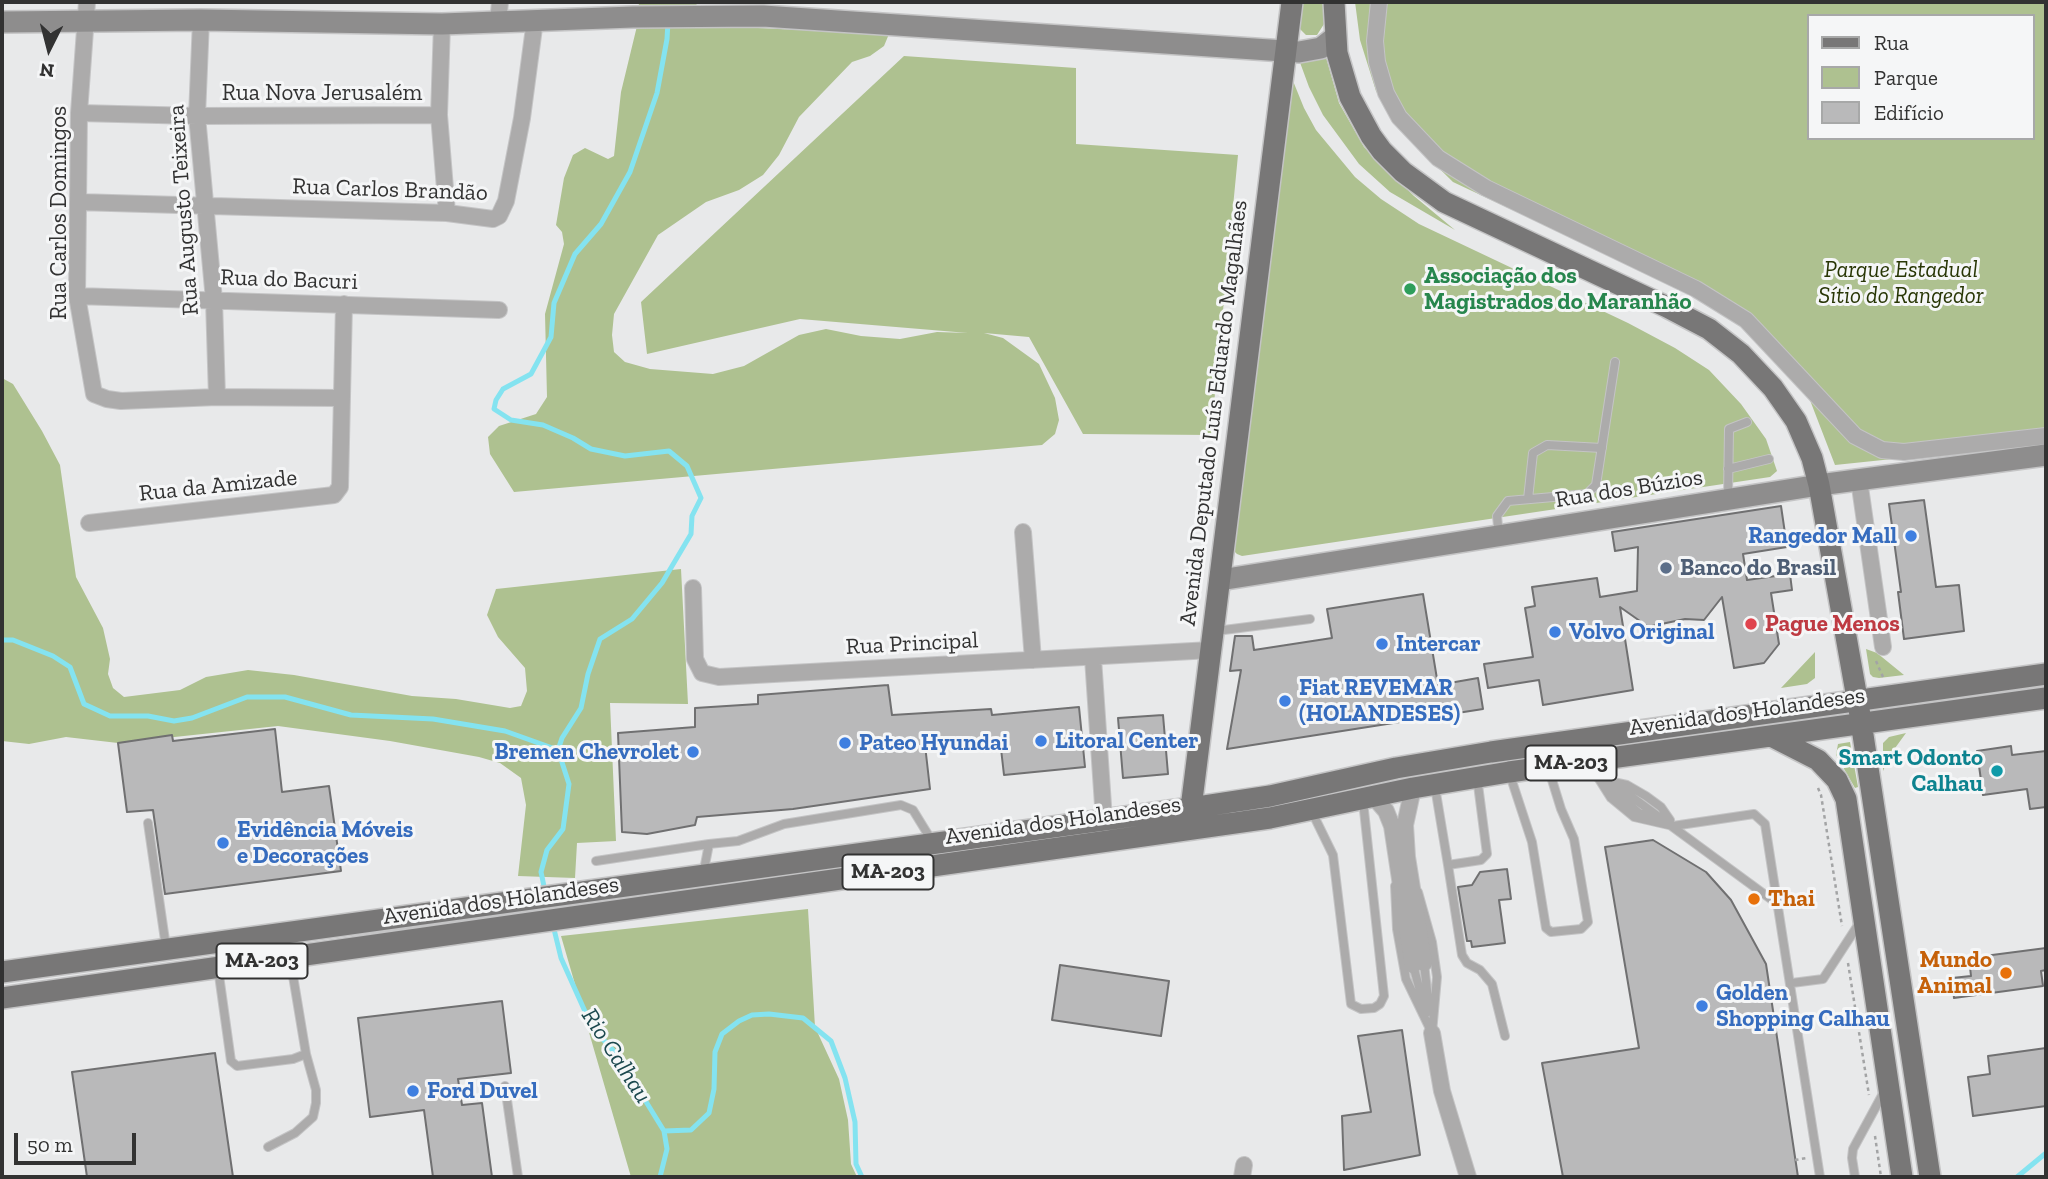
<!DOCTYPE html>
<html>
<head>
<meta charset="utf-8">
<style>
  body { margin:0 }
  #map { position:relative; width:2048px; height:1179px; overflow:hidden; background:#e8e9ea; font-family:"Zilla Slab",serif }
  canvas { display:block }
  .frame { position:absolute; inset:0; border:4px solid #323232; pointer-events:none }
  .legend { position:absolute; left:1807px; top:14px; width:228px; height:126px; box-sizing:border-box; background:#f5f6f7; border:2px solid #a7a8a8; margin:0; padding:9px 12px; list-style:none; font-size:21px; color:#323232 }
  .legend li { display:flex; align-items:center; gap:14px; height:35px }
  .legend b { width:35px; border:2px solid #a7a8a8 }
  .north { position:absolute; left:14px; top:14px; width:70px; height:70px; -webkit-text-stroke:5px #f5f6f7; paint-order:stroke; rotate:186deg; font-size:19px; font-weight:700; line-height:28px; text-align:center; color:#323232 }
  .north::after { content:''; display:block; margin:auto; width:24px; height:32px; background:#323232; clip-path:polygon(50% 0,100% 100%,50% 72%,0 100%) }
  .scale { position:absolute; left:14px; top:1133px; width:122px; height:32px; box-sizing:border-box; border:4px solid #323232; border-top:0; padding-left:9px; font-size:21px; line-height:24px; white-space:nowrap; color:#323232; -webkit-text-stroke:5px #f5f6f7; paint-order:stroke }
</style>
</head>
<body>
<div id="map">
<canvas width="2048" height="1179"></canvas>
<div class="frame"></div>
<ul class="legend">
<li><b style="height:9px;background:#787777"></b>Rua</li>
<li><b style="height:19px;background:#aec190"></b>Parque</li>
<li><b style="height:19px;background:#b9b9ba"></b>Edifício</li>
</ul>
<div class="north">N</div>
<div class="scale">50 m</div>
</div>
<script>
const ctx = document.querySelector('canvas').getContext('2d');
ctx.lineJoin = 'round';
function fill(path, color) { ctx.fillStyle = color; ctx.fill(path, 'evenodd'); }
const poly = rows => new Path2D(rows.map(r => 'M' + r).join(''));
function trace(path, color, width, dash) { ctx.strokeStyle = color; ctx.lineWidth = width; ctx.lineCap = dash ? 'butt' : 'round'; ctx.setLineDash(dash || []); ctx.stroke(path); }
function write(font, color, halo, rows, align = 'center') {
  ctx.font = font + ' "Zilla Slab",serif'; ctx.lineWidth = 6; ctx.setLineDash([]); ctx.textBaseline = 'middle'; ctx.strokeStyle = halo; ctx.fillStyle = color; for (const [text, x, y, turn = 0] of rows) {
    ctx.save(); ctx.translate(x, y); ctx.rotate((+turn || 0) * Math.PI / 180); ctx.textAlign = isNaN(turn) ? turn : align; if (halo) ctx.strokeText(text, 0, 0); ctx.fillText(text, 0, 0); ctx.restore();
  }
}
fill(poly([
  [639,2,697,2,693,25,889,34,884,46,870,56,852,62,799,117,779,155,763,175,739,190,706,202,658,235,614,314,612,335,614,352,625,362,650,369,713,374,744,366,799,335,826,329,861,336,900,339,937,332,968,333,800,319,647,354,641,302,904,56,1076,68,1076,144,1238,155,1211,435,1083,434,1029,337,984,333,1003,338,1039,364,1055,398,1059,420,1055,434,1042,445,514,492,490,454,488,437,499,426,536,414,547,397,545,314,564,244,562,232,556,225,564,178,573,155,585,148,608,159,614,156,621,92,637,26],
  [1303,2,1324,2,1324,24,1317,35,1306,35,1299,28],
  [1355,2,2046,2,2046,443,1835,465,1808,395,1745,325,1712,304,1453,182,1394,124,1376,91,1360,40],
  [1808,16,2032,16,2032,138,1808,138],
  [1298,57,1315,60,1326,57,1339,103,1364,147,1414,196,1455,230,1390,192,1359,164,1323,115,1309,87],
  [1291,76,1304,108,1316,130,1355,177,1381,199,1419,224,1628,323,1675,348,1709,370,1741,404,1766,439,1777,471,1770,477,1242,556,1237,554,1232,549],
  [2,378,13,384,42,431,60,465,76,577,103,628,110,659,108,674,113,688,124,697,180,690,206,677,248,670,294,675,412,696,456,699,510,708,521,706,527,691,525,668,498,637,487,615,496,589,681,569,688,704,610,703,616,841,577,843,575,878,518,876,526,805,521,778,500,763,479,757,390,741,278,726,118,743,66,737,29,744,2,741],
  [1866,649,1877,653,1904,675,1879,678,1873,677,1870,674],
  [1815,652,1815,678,1807,684,1781,688],
  [1906,733,1890,755,1883,771,1883,743,1889,737],
  [1850,742,1858,787,1855,788,1836,755,1838,744],
  [808,909,815,1027,839,1079,848,1120,851,1164,857,1177,631,1177,561,936]
]), '#aec190');
trace(poly([
  [2,640,13,640,53,656,70,667,84,704,110,716,148,716,174,721,192,718,247,697,285,697,351,715,433,719,505,731,558,750,569,784,563,829,547,850,541,872,545,891],
  [558,750,562,738,581,708,588,674,600,639,632,619,662,583,691,534,692,516,701,498,687,466,669,451,625,456,591,449,573,438,543,425,511,420,494,409,496,400,503,389,531,374,551,337,554,303,575,254,601,224,630,172,657,93,667,39,668,22],
  [553,925,561,958,592,1027,618,1056,664,1131,667,1149,660,1177],
  [664,1131,691,1130,709,1113,714,1089,715,1052,722,1034,739,1021,752,1015,769,1014,803,1018,831,1041,845,1078,855,1122,856,1164,862,1177],
  [2017,1177,2046,1153]
]), '#84e3f0', 5);
const building = poly([
  [1924,500,1936,587,1959,585,1964,631,1904,639,1898,592,1901,592,1889,504,1924,500],
  [1781,506,1787,547,1743,554,1747,580,1790,574,1792,590,1771,593,1779,644,1764,663,1734,668,1722,597,1704,620,1685,619,1652,626,1647,626,1620,607,1633,690,1543,705,1539,680,1488,688,1484,664,1533,657,1525,608,1535,606,1532,587,1597,578,1600,597,1637,591,1638,547,1615,551,1612,532,1781,506],
  [1423,594,1438,685,1478,678,1483,709,1227,749,1241,670,1230,671,1235,636,1252,636,1254,650,1332,638,1327,609,1423,594],
  [888,685,892,715,991,709,992,715,1079,707,1085,767,1004,775,1000,740,925,745,930,789,793,809,697,817,695,825,647,834,622,832,618,733,695,727,695,708,758,704,758,695,888,685],
  [1163,715,1168,774,1123,778,1118,718,1163,715],
  [275,729,282,792,329,786,341,871,165,894,153,810,127,812,118,743,172,735,173,741,275,729],
  [2011,746,2012,755,2046,751,2046,807,2030,809,2027,789,1983,795,1977,751,2011,746],
  [1653,840,1706,872,1731,900,1766,964,1798,1177,1563,1177,1542,1063,1639,1048,1605,847,1653,840],
  [1507,869,1511,899,1499,900,1505,943,1472,947,1471,941,1467,941,1458,887,1472,885,1480,872,1507,869],
  [2046,948,2046,970,2041,971,2043,986,1954,998,1952,978,1971,976,1969,958,2046,948],
  [1060,965,1169,981,1161,1036,1052,1020,1060,965],
  [502,1001,511,1073,458,1079,462,1105,482,1103,492,1177,433,1177,424,1110,370,1117,358,1018,502,1001],
  [1402,1030,1420,1155,1344,1170,1342,1116,1371,1112,1358,1036,1402,1030],
  [2046,1048,2046,1106,1973,1116,1968,1077,1990,1074,1988,1056,2046,1048],
  [215,1053,233,1177,87,1177,72,1072,215,1053]
]);
fill(building, '#b9b9ba');
trace(building, '#707071', 2);
const lane = poly([
  [1728,469,1769,459],
  [1728,497,1729,429,1747,422],
  [1528,499,1533,453,1547,445,1602,448],
  [1499,536,1497,516,1508,501,1587,494,1596,485,1615,362],
  [1216,631,1310,619],
  [1584,766,1639,813,1651,817],
  [1509,772,1532,842,1546,928,1551,932,1581,929,1588,922,1574,839,1561,809,1548,767],
  [1477,777,1487,854,1481,860,1448,865,1462,955,1467,963,1480,970,1492,984,1505,1036],
  [1599,779,1611,798,1634,817,1673,826,1754,814,1765,824,1820,1177],
  [1599,779,1625,792,1779,905],
  [1613,782,1627,785,1646,796,1661,807,1670,820],
  [1435,787,1448,865],
  [1312,812,1333,855,1351,1004,1361,1009,1374,1008,1380,1004,1384,996,1363,801],
  [148,823,166,947],
  [596,861,709,844],
  [703,875,709,844,738,841,784,824,901,805,913,810,932,841],
  [1395,886,1397,929,1406,979,1432,1033],
  [1418,892,1432,942,1437,977,1432,1033],
  [1424,963,1429,1009],
  [1413,965,1426,1013],
  [218,968,231,1061,237,1066,293,1059,306,1054,290,958],
  [1792,983,1823,979,1860,922],
  [505,1086,518,1177],
  [268,1147,295,1133,313,1117,316,1103,316,1090,306,1054],
  [1855,1177,1852,1158,1853,1149,1885,1090]
]);
const street = poly([
  [87,2,79,113,77,296,94,394,107,399,121,401,217,397,340,398],
  [1379,2,1375,41,1377,62,1386,93,1399,117,1438,158,1486,188,1696,289,1746,320,1855,436,1882,450,1904,452,2046,436],
  [201,20,197,116,214,300,217,397],
  [498,22,500,2],
  [442,24,439,115,447,213],
  [79,113,197,116,439,115],
  [78,202,447,213,493,219,499,216,506,201,522,118,535,20],
  [77,296,499,310],
  [1859,480,1883,647],
  [89,523,334,495,340,487,344,304],
  [1023,532,1033,660],
  [693,588,695,659,702,673,719,677,1211,650],
  [1093,658,1104,820],
  [1413,788,1405,825,1407,857,1424,963],
  [1373,796,1386,811,1392,826,1413,965],
  [1432,1033,1442,1091,1468,1177],
  [1242,1177,1244,1165]
]);
const secondary = poly([
  [2,22,201,20,442,24,633,17,763,16,1299,52,1321,48,1335,37],
  [1220,580,1819,485,2046,455]
]);
const primary = poly([
  [1334,2,1337,53,1350,97,1371,136,1382,151,1403,172,1444,202,1667,307,1709,329,1741,354,1773,388,1796,421,1812,458,1819,485,1860,715,1930,1177],
  [1771,736,1818,760,1837,780,1846,799,1902,1177],
  [1198,817,1191,808,1292,2],
  [2,972,1191,808,1270,796,1396,768,1491,752,2046,674],
  [2,998,1270,818,1413,788,1509,772,2046,698]
]);
trace(lane, '#c4c4c5', 10);
trace(street, '#c4c4c5', 18);
trace(secondary, '#c4c4c5', 24);
trace(primary, '#c4c4c5', 24);
trace(poly([
  [1876,661,1883,677],
  [1818,788,1821,795,1842,926],
  [1848,963,1869,1095],
  [1875,1136,1881,1177],
  [1795,1160,1807,1158]
]), '#a3a4a5', 2.5, [3.5, 3.5]);
trace(lane, '#acabab', 8);
trace(street, '#acabab', 16);
trace(secondary, '#8e8d8d', 21);
trace(primary, '#787777', 21);
for (const [x, y, r, color] of [
  [1410,289,7,"#2e9e5b"],
  [1911,536,7,"#3f7fe0"],
  [1666,568,7,"#5c6f8a"],
  [1751,624,7,"#e0444e"],
  [1555,632,7,"#3f7fe0"],
  [1382,644,7,"#3f7fe0"],
  [1285,701,7,"#3f7fe0"],
  [1041,741,7,"#3f7fe0"],
  [845,743,7,"#3f7fe0"],
  [693,752,7,"#3f7fe0"],
  [1997,771,7,"#0f9aa8"],
  [223,843,7,"#3f7fe0"],
  [1754,899,7,"#e8710a"],
  [2006,973,7,"#e8710a"],
  [1702,1006,7,"#3f7fe0"],
  [413,1091,7,"#3f7fe0"]
]) { const dot = new Path2D(); dot.arc(x, y, r, 0, 2 * Math.PI); ctx.fillStyle = color; ctx.fill(dot); trace(dot, '#f5f6f7', 2.5); }
for (const [x, y, w] of [
  [1571,763,91],
  [888,872,91],
  [262,961,91]
]) { const box = new Path2D(); box.roundRect(x - w / 2, y - 17.5, w, 35, 5); ctx.fillStyle = '#f5f6f7'; ctx.fill(box); trace(box, '#323232', 2); }
write('bold 21px', '#323232', null, [
  ["MA-203",1571,763],
  ["MA-203",888,872],
  ["MA-203",262,961]
]);
write('23px', '#323232', '#f5f6f7', [
  ["Rua Nova Jerusalém",322,93],
  ["Rua Carlos Brandão",390,190,2],
  ["Rua Augusto Teixeira",184,210,-94],
  ["Rua Carlos Domingos",59,213,-90],
  ["Rua do Bacuri",289,280,2],
  ["Avenida Deputado Luís Eduardo Magalhães",1214,413,-83],
  ["Rua da Amizade",218,486,-6],
  ["Rua dos Búzios",1629,489,-9],
  ["Rua Principal",912,644,-3],
  ["Avenida dos Holandeses",1747,712,-8],
  ["Avenida dos Holandeses",1063,821,-8],
  ["Avenida dos Holandeses",501,901,-8]
]);
write('italic 23px', '#283605', '#f5f6f7', [
  ["Parque Estadual",1901,270],
  ["Sítio do Rangedor",1901,296]
]);
write('bold 23px', '#27864d', '#f5f6f7', [
  ["Associação dos",1424,276],
  ["Magistrados do Maranhão",1424,302]
], 'left');
write('bold 23px', '#366cbe', '#f5f6f7', [
  ["Rangedor Mall",1897,536,"right"],
  ["Volvo Original",1569,632],
  ["Intercar",1396,644],
  ["Fiat REVEMAR",1299,688],
  ["(HOLANDESES)",1299,714],
  ["Litoral Center",1055,741],
  ["Pateo Hyundai",859,743],
  ["Bremen Chevrolet",679,752,"right"],
  ["Evidência Móveis",237,830],
  ["e Decorações",237,856],
  ["Golden",1716,993],
  ["Shopping Calhau",1716,1019],
  ["Ford Duvel",427,1091]
], 'left');
write('bold 23px', '#4e5e75', '#f5f6f7', [
  ["Banco do Brasil",1680,568]
], 'left');
write('bold 23px', '#be3a42', '#f5f6f7', [
  ["Pague Menos",1765,624]
], 'left');
write('bold 23px', '#0d838f', '#f5f6f7', [
  ["Smart Odonto",1983,758],
  ["Calhau",1983,784]
], 'right');
write('bold 23px', '#c56008', '#f5f6f7', [
  ["Thai",1768,899],
  ["Mundo",1992,960,"right"],
  ["Animal",1992,986,"right"]
], 'left');
write('italic 24px', '#1c484e', '#f5f6f7', [
  ["Rio Calhau",616,1056,57]
]);
</script>
</body>
</html>
